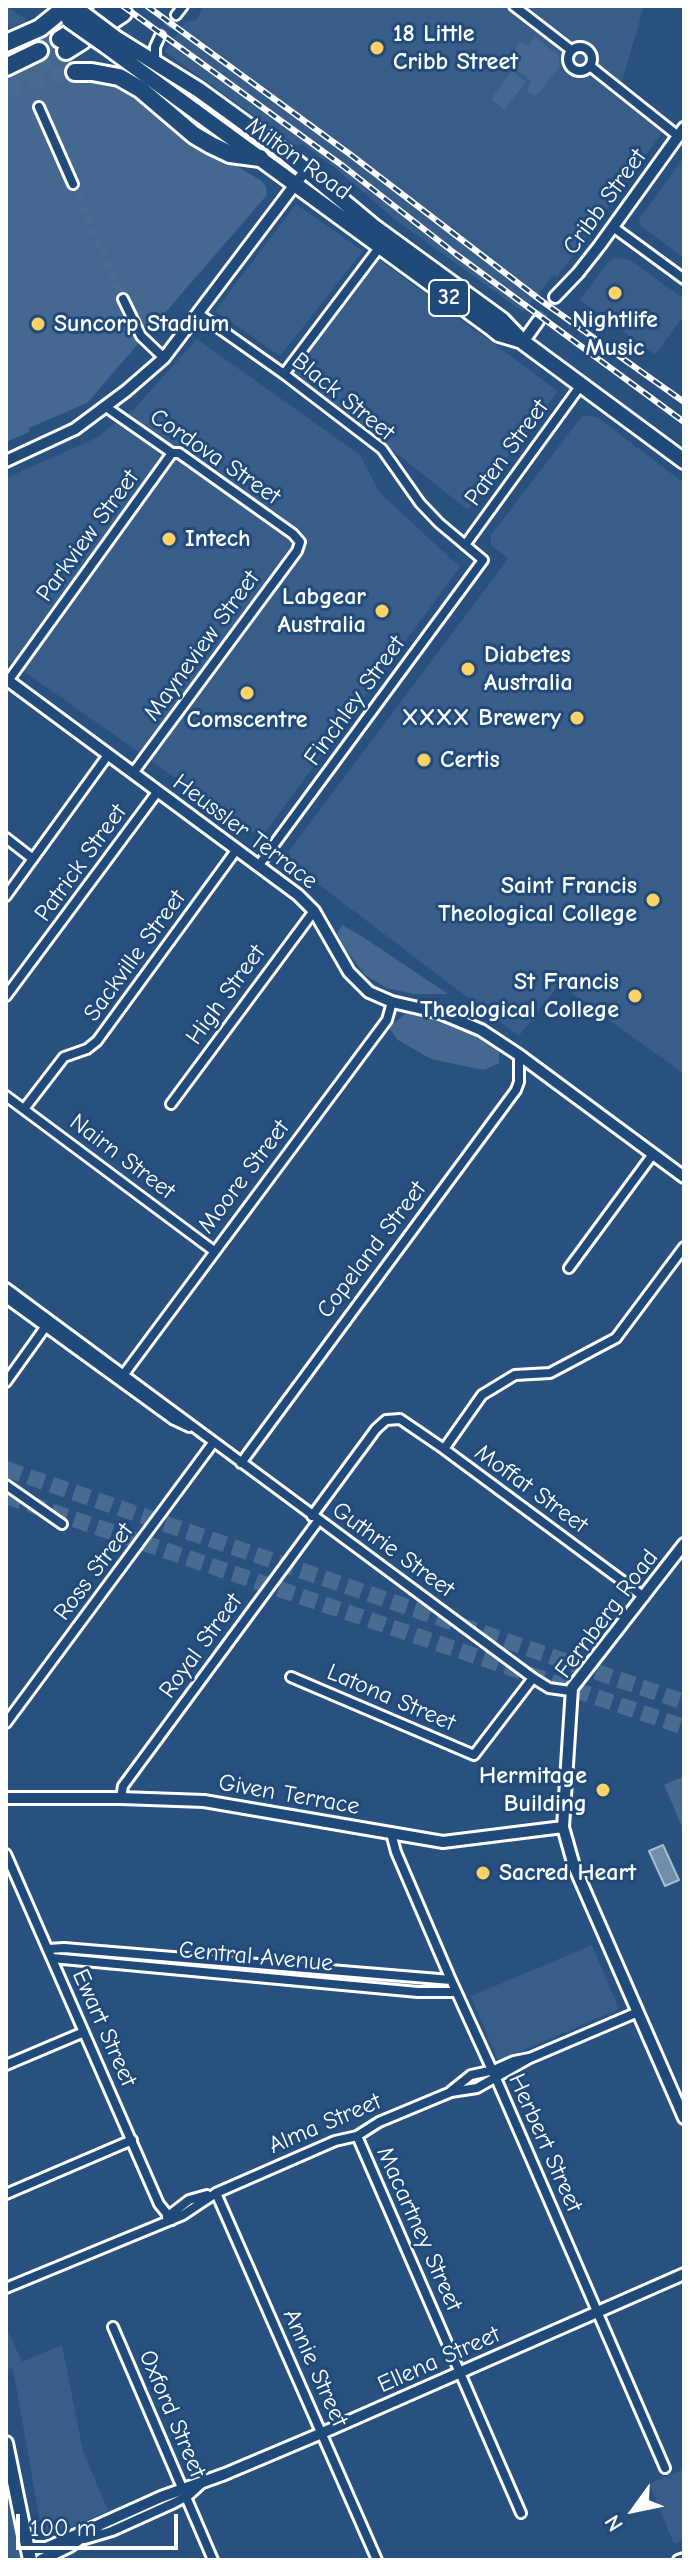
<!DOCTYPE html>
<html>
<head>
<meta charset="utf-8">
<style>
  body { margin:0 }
  #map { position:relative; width:690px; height:2566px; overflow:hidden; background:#28517f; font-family:"Comic Neue",sans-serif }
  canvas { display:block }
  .frame { position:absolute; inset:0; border:8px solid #fff; pointer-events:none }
  .north { position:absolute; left:594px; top:2470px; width:80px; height:80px; -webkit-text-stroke:6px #1f4a7a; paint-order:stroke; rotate:237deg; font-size:22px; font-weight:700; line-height:32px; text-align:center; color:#fff }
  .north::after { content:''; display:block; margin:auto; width:28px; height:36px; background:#fff; clip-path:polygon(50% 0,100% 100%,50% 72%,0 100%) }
  .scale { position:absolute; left:16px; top:2514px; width:162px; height:36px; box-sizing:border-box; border:4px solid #fff; border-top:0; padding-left:10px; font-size:24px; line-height:28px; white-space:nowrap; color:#fff; -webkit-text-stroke:6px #1f4a7a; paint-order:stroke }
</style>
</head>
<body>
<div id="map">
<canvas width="690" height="2566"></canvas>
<div class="frame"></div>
<div class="north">N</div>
<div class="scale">100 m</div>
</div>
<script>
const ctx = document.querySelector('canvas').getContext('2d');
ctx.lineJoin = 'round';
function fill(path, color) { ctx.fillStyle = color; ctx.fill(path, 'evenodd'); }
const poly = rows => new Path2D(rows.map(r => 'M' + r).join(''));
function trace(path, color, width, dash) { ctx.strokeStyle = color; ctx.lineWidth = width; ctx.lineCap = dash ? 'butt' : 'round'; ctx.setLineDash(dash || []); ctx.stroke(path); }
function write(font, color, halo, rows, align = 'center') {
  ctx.font = font + ' "Comic Neue",sans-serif'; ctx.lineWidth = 6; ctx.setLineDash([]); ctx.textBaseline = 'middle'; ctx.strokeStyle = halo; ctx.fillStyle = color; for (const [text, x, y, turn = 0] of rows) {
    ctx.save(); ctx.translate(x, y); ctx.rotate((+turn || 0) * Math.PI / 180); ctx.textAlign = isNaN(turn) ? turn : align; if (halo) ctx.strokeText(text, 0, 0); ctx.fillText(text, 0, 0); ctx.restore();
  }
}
fill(poly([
  [6,6,26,19,25,22,6,29],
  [204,6,644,6,619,91,667,126,557,277,554,275,523,312,397,221,335,168,302,144,297,146,166,53,165,50,186,22,196,20],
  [684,157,684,258,640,225,639,219],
  [296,204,363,251,280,356,215,311],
  [377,258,558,391,468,510,293,372],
  [615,258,630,260,684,299,684,315,655,355,580,300,607,263],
  [197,339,360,455,380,493,460,567,261,838,6,659,6,478,96,438,134,409],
  [583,415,597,417,684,483,684,1074,559,984,519,1036,290,863,289,851,508,559,491,545,491,535],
  [592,1945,619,2009,498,2061,471,1996],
  [6,2326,22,2362,62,2345,83,2451,108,2511,43,2539,13,2369,6,2366],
  [684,2469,684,2540,674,2544,649,2484],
  [6,2490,15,2530,21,2560,6,2560]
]), '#375d88');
fill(poly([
  [55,26,78,79,95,75,123,84,213,152,262,181,266,187,267,195,87,403,29,428,29,432,6,442,6,79,20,71,6,76,6,74,42,57,44,60,34,38],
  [535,37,559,56,560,66,535,97,527,91,531,81,506,62,521,41,528,46],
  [512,71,526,82,504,110,491,99],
  [342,925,363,937,448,994,413,994,387,988,365,975,346,950,337,933],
  [406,1013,458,1024,499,1051,499,1063,484,1070,431,1059,398,1040,389,1028],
  [684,1776,684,1831,664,1785]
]), '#446890');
const water = poly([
  [663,1845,679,1880,665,1886,649,1851,663,1845]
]);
fill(water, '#718dab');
trace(water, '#aabbcd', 2);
trace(poly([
  [160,36,176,15],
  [73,184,123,299]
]), '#486b92', 8, [8, 4]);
trace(poly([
  [538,321,555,297]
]), '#486b92', 10, [10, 5]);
trace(poly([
  [39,51,60,39],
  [14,78,66,51],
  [6,91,35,80,75,72],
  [6,1469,684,1702],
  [6,1496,684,1727]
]), '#486b92', 16, [16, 8]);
const minor = poly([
  [514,6,571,50],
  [176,15,183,6],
  '568 59a12 12 0 1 1 24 0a12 12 0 1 1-24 0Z',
  [155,62,155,47,160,36],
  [590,66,678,136],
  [39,107,73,184],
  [613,227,684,279],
  [123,299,141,336,164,358],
  [199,314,284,374,382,449,420,503,439,523,483,560,259,865],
  [284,374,382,244],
  [106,407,172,453,179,453,293,534,300,542,297,551,133,773],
  [465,545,581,385],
  [8,681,172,453],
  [6,838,33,859],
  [6,896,108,755],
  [6,996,158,791],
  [6,1096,214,1251],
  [171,1104,314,911],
  [24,1109,64,1057,87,1049,97,1041,237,849],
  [569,1268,653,1154],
  [6,1288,533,1678,549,1688,570,1691],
  [6,1298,174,1420,189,1427],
  [124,1374,387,1020,392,1002],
  [6,1382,46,1326],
  [444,1449,482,1395,515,1375,550,1373,616,1338,684,1247],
  [241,1463,516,1090,519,1082,519,1055],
  [6,1485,62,1524],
  [312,1516,376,1429,386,1420,400,1419,444,1449,644,1597],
  [291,1677,474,1755,533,1678],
  [6,1723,213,1443],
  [121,1798,123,1786,318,1521],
  [391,1833,396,1852,451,1980,498,2083,665,2468],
  [6,1854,159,2204,172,2220],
  [48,1949,64,1948,451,1980],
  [52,1958,418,1992,456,1992],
  [6,2065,84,2032],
  [451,2091,471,2075,494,2070,514,2061,529,2058],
  [357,2136,521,2513],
  [216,2193,377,2560],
  [6,2194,132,2140],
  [167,2217,189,2200,207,2195],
  [6,2288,183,2215,216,2193,335,2141,357,2136,379,2122,451,2092,477,2088,530,2058,638,2012],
  [113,2327,213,2560],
  [85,2539,112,2531,174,2503,189,2495,201,2484],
  [678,2560,684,2558]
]);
const tertiary = poly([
  [555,297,578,273,600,245,684,128],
  [523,342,538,321],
  [6,461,75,429,126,391,164,358,306,170],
  [6,679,298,895,314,911,349,972,369,992,392,1002,440,1013,481,1030,519,1055,684,1177],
  [684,1544,572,1688,563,1827,574,1866,684,2118],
  [6,1798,121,1798,204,1801,443,1842,563,1827],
  [101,2524,161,2497,225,2474,322,2433,684,2274],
  [28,2548,46,2548,101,2524,70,2546,41,2560]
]);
const secondary = poly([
  [6,2443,30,2560]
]);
const primary = poly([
  [117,39,199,90,283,151,373,226,502,320,523,342,684,461],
  [106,46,489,326,499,334,519,340]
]);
const motorway = poly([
  [102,11,108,6],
  [114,19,123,13],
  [60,39,70,33],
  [6,43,40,28,67,6],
  [66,51,82,41],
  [6,67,39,51],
  [75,72,92,72,119,77,140,89,194,135,211,145,230,154,260,158]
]);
trace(minor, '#fff', 14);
trace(tertiary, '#fff', 16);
trace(secondary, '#fff', 18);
trace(primary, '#fff', 20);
trace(motorway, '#fff', 22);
trace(minor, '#1f4a7a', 8);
trace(tertiary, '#1f4a7a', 10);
trace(secondary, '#1f4a7a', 12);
trace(primary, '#1f4a7a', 14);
trace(motorway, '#1f4a7a', 16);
const rail = poly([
  [123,6,343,166,457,255,684,422],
  [147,6,351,155,539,299,684,402]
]);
trace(rail, '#fff', 6);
trace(rail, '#1f4a7a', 3, [9]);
const primaryBridge = poly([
  [77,9,117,39],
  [69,20,106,46]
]);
trace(primaryBridge, '#fff', 20, []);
trace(primaryBridge, '#1f4a7a', 14);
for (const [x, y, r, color] of [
  [377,48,8,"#ffd166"],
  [615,293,8,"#ffd166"],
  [38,324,8,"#ffd166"],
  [169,539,8,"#ffd166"],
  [382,611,8,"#ffd166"],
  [468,669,8,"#ffd166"],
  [247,693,8,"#ffd166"],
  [577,718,8,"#ffd166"],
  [424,760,8,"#ffd166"],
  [653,900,8,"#ffd166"],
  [635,996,8,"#ffd166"],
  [603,1790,8,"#ffd166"],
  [483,1873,8,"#ffd166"]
]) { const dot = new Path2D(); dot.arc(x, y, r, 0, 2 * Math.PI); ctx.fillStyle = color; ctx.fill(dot); trace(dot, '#1f4a7a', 3); }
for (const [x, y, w] of [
  [449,298,40]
]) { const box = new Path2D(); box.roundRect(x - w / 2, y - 18, w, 36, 6); ctx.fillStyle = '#1f4a7a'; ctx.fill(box); trace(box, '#fff', 2); }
write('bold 22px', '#fff', null, [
  ["32",449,298]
]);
write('bold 24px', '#fff', '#1f4a7a', [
  ["18 Little",393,34],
  ["Cribb Street",393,62],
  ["Nightlife",615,320,"center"],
  ["Music",615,348,"center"],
  ["Suncorp Stadium",54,324],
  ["Intech",185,539],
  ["Labgear",366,597,"right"],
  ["Australia",366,625,"right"],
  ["Diabetes",484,655],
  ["Australia",484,683],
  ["XXXX Brewery",561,718,"right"],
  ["Comscentre",247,720,"center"],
  ["Certis",440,760],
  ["Saint Francis",637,886,"right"],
  ["Theological College",637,914,"right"],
  ["St Francis",619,982,"right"],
  ["Theological College",619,1010,"right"],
  ["Hermitage",587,1776,"right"],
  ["Building",587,1804,"right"],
  ["Sacred Heart",499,1873]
], 'left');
write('24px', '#fff', '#1f4a7a', [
  ["Milton Road",298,159,36],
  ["Cribb Street",605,202,-54],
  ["Black Street",343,397,39],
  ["Paten Street",507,453,-54],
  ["Cordova Street",215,457,34],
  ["Parkview Street",88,536,-54],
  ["Mayneview Street",202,646,-54],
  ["Finchley Street",355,701,-54],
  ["Heussler Terrace",245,832,37],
  ["Patrick Street",81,863,-54],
  ["Sackville Street",135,956,-54],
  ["High Street",226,995,-54],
  ["Nairn Street",122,1157,37],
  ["Moore Street",244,1177,-53],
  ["Copeland Street",372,1250,-53],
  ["Moffat Street",531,1489,36],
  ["Guthrie Street",393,1550,36],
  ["Ross Street",94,1572,-53],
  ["Fernberg Road",607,1614,-53],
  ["Royal Street",201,1646,-54],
  ["Latona Street",391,1698,23],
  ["Given Terrace",289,1795,10],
  ["Central Avenue",256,1957,5],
  ["Ewart Street",104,2028,66],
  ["Alma Street",325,2124,-23],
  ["Herbert Street",545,2143,66],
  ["Macartney Street",419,2229,66],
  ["Ellena Street",439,2360,-24],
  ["Annie Street",315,2368,66],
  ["Oxford Street",172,2414,67]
]);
</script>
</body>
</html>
